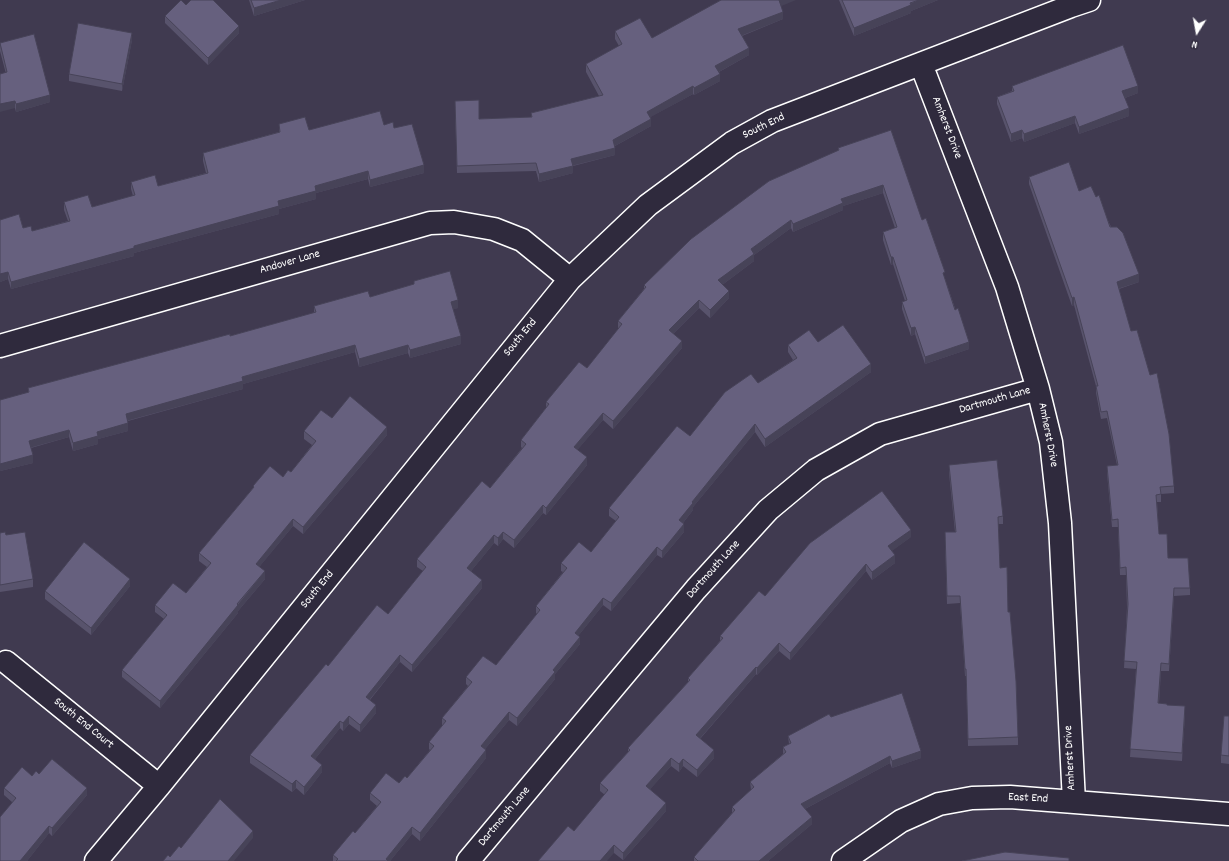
<!DOCTYPE html>
<html>
<head>
<meta charset="utf-8">
<style>
  body { margin:0 }
  #map { position:relative; width:1229px; height:861px; overflow:hidden; background:#403a50; font-family:Dekko,sans-serif }
  canvas { display:block }
  .north { position:absolute; left:1177px; top:12px; width:40px; height:40px; -webkit-text-stroke:3px #2f2a3d; paint-order:stroke; rotate:191deg; font-size:11px; font-weight:700; line-height:16px; text-align:center; color:#fff }
  .north::after { content:''; display:block; margin:auto; width:14px; height:18px; background:#fff; clip-path:polygon(50% 0,100% 100%,50% 72%,0 100%) }
</style>
</head>
<body>
<div id="map">
<canvas width="1229" height="861"></canvas>
<div class="north">N</div>
</div>
<script>
const ctx = document.querySelector('canvas').getContext('2d');
ctx.lineJoin = 'round';
const poly = rows => new Path2D(rows.map(r => 'M' + r).join(''));
function trace(path, color, width, dash) { ctx.strokeStyle = color; ctx.lineWidth = width; ctx.lineCap = dash ? 'butt' : 'round'; ctx.setLineDash(dash || []); ctx.stroke(path); }
function fill(path, color) { ctx.fillStyle = color; ctx.fill(path, 'evenodd'); }
function write(font, color, halo, rows, align = 'center') {
  ctx.font = font + ' Dekko,sans-serif'; ctx.lineWidth = 3.5; ctx.setLineDash([]); ctx.textBaseline = 'middle'; ctx.strokeStyle = halo; ctx.fillStyle = color; for (const [text, x, y, turn = 0] of rows) {
    ctx.save(); ctx.translate(x, y); ctx.rotate((+turn || 0) * Math.PI / 180); ctx.textAlign = isNaN(turn) ? turn : align; if (halo) ctx.strokeText(text, 0, 0); ctx.fillText(text, 0, 0); ctx.restore();
  }
}
const minor = poly([
  [921,64,1007,287,1038,389,1051,442,1060,523,1074,802],
  [0,346,430,223,454,222,494,229,522,240,570,279],
  [6,662,159,786],
  [96,861,159,786,570,279,648,205,732,143,772,121,1071,6,1089,0],
  [468,861,696,589,768,510,816,470,880,434,1038,389],
  [843,861,901,821,939,804,972,798,1010,797,1229,814]
]);
trace(minor, '#fff', 25);
trace(minor, '#2f2a3d', 22);
fill(poly([
  [249,0,305,0,254,16],
  [839,0,938,0,911,11,911,13,854,36],
  [781,6,783,19,742,36,749,55,719,72,720,81,694,95,693,94,650,117,651,126,615,146,615,155,573,166,573,173,539,182,536,171,457,173,455,108,479,119,531,117,531,113,599,96,586,72,586,64,619,46,615,39,615,31,652,38],
  [165,16,239,33,208,65,165,23],
  [132,40,122,91,69,81,69,74],
  [0,43,50,102,16,112,0,51],
  [1012,86,1138,93,1125,98,1129,116,1079,134,1075,123,1024,142,1022,138,1011,142,997,104,997,97,1012,91],
  [279,124,309,130,384,125,394,128,424,173,370,187,368,179,316,193,316,199,279,209,279,214,134,253,134,256,11,289,8,279,0,282,23,228,32,231,68,221,64,210,64,202,92,207,133,196,131,189,131,182,158,186,206,173,203,161,203,153,279,132],
  [838,148,922,220,945,279,969,349,925,364,915,334,911,336,902,309,902,302,905,301,893,264,891,265,883,240,883,232,895,228,883,193,843,206,843,210,793,232,791,228,754,255,754,261,722,285,729,298,710,318,699,308,673,334,682,348,613,429,603,420,577,450,587,465,546,515,543,513,514,548,503,539,498,546,494,543,471,571,482,588,441,638,412,672,400,662,370,700,376,713,360,732,349,724,343,731,340,728,315,759,322,772,304,795,296,788,292,792,250,763,250,755,328,666,388,614,423,571,417,567,417,559,490,488,522,448,521,447,521,440,546,408,546,402,587,368,619,329,618,328,618,321,644,289,644,285,838,151],
  [1029,177,1079,191,1096,197,1139,282,1119,289,1174,486,1174,493,1161,494,1161,502,1157,502,1159,534,1168,558,1190,588,1190,595,1174,596,1169,671,1161,671,1159,703,1167,705,1185,714,1182,761,1130,757,1136,669,1124,668,1127,607,1126,575,1120,575,1118,527,1112,527,1107,473,1107,466,1117,465,1107,418,1101,419,1096,393,1096,386,1074,305,1072,306,1029,184],
  [414,281,458,308,453,309,461,344,410,358,408,353,359,367,355,352,243,384,243,389,128,421,128,431,98,439,98,444,73,451,69,437,31,448,33,463,0,471,28,392,28,388,230,336,314,313,314,306,370,297,414,285],
  [818,342,871,372,765,447,755,432,693,507,693,510,683,523,684,532,662,558,657,555,611,611,603,605,578,636,580,644,555,674,555,679,517,726,509,720,485,749,486,758,420,841,412,834,390,861,333,861,333,855,355,833,377,806,370,800,370,793,399,783,407,778,430,750,429,749,429,742,442,726,442,718,468,686,466,684,466,677,496,665,537,614,536,613,536,606,563,572,561,571,561,563,591,552,616,521,609,516,609,508,690,436,758,383,793,360,788,352,788,345],
  [332,418,387,435,303,534,293,526,259,567,265,579,238,611,238,613,160,708,122,677,122,670,164,619,155,612,155,605,186,593,207,567,199,561,199,553,253,488,253,486,283,477,291,472,312,445,304,439,304,431],
  [949,465,1003,516,1003,524,998,524,1000,568,1008,612,1018,737,1018,745,968,746,966,676,965,676,960,603,947,604,945,539,955,532,949,473],
  [0,533,6,535,33,579,33,587,0,592],
  [911,537,891,551,895,563,872,580,866,571,790,660,779,651,757,675,756,674,700,739,714,758,697,777,683,766,679,772,671,766,650,789,666,811,623,860,614,853,574,831,605,795,600,791,600,783,628,752,628,748,688,682,688,678,720,641,720,636,765,596],
  [130,586,91,635,45,599,45,591],
  [1229,716,1229,764,1221,763,1221,755],
  [831,717,921,758,892,768,890,763,805,809,812,824,768,861,694,861,694,857,732,813,732,807,751,790,750,782,783,754,783,747,789,744,788,736],
  [39,774,87,795,52,836,49,833,27,861,0,861,12,802,4,795,4,788,32,776]
]), '#58536c');
fill(poly([
  [281,0,305,0,254,16,254,8],
  [779,0,796,0,779,7],
  [919,0,938,0,911,11,911,13,854,36,854,28],
  [783,12,783,19,738,37,738,29],
  [239,26,239,33,208,65,208,58],
  [132,33,132,40,122,91,122,84],
  [749,48,749,55,715,74,715,66],
  [720,74,720,81,694,95,694,88],
  [693,86,693,94,647,119,647,112],
  [1138,86,1138,93,1122,99,1122,91],
  [50,95,50,102,16,112,16,104],
  [15,101,15,108,0,112,0,104],
  [1129,108,1129,116,1079,134,1079,127],
  [1075,116,1075,123,1024,142,1024,134],
  [651,119,651,126,613,147,613,140],
  [1022,130,1022,138,1011,142,1011,134],
  [615,148,615,155,571,166,571,159],
  [424,165,424,173,370,187,370,180],
  [573,166,573,173,539,182,539,174],
  [368,171,368,179,316,193,316,199,279,209,279,214,134,253,134,256,11,289,11,282,134,246,278,201,315,186],
  [883,185,883,193,843,206,843,210,793,232,793,224,841,199],
  [791,220,791,228,754,255,754,261,718,288,718,280,751,249],
  [891,257,893,257,893,264,891,265],
  [8,272,8,279,0,282,0,274],
  [1139,274,1139,282,1117,289,1117,282],
  [729,291,729,298,710,318,710,310],
  [1074,297,1074,305,1072,306,1072,298],
  [458,300,458,308,451,310,451,302],
  [699,300,699,308,669,338,669,330],
  [915,327,915,334,911,336,911,328],
  [461,336,461,344,410,358,410,350],
  [682,341,682,348,613,429,613,421],
  [969,342,969,349,925,364,925,357],
  [355,345,355,352,243,384,243,389,126,421,126,414,242,377],
  [408,345,408,353,359,367,359,359],
  [871,364,871,372,765,447,765,439],
  [603,413,603,420,574,454,574,447],
  [128,423,128,431,98,439,98,444,73,451,73,443,97,432],
  [755,424,755,432,693,507,693,510,679,528,679,520,692,502],
  [387,427,387,435,303,534,303,527],
  [69,430,69,437,29,448,29,441],
  [33,455,33,463,0,471,0,464],
  [587,457,587,465,546,515,546,508],
  [543,505,543,513,514,548,514,540],
  [293,519,293,526,256,571,256,564],
  [684,524,684,532,662,558,662,551],
  [911,530,911,537,888,554,888,546],
  [503,532,503,539,498,546,498,538],
  [494,535,494,543,467,576,467,568],
  [657,547,657,555,611,611,611,603],
  [895,555,895,563,872,580,872,572],
  [866,564,866,571,790,660,790,653],
  [265,571,265,579,238,611,238,613,160,708,160,701],
  [130,579,130,586,91,635,91,628],
  [482,580,482,588,441,638,412,672,412,665],
  [1174,588,1174,596,1169,671,1169,664],
  [603,598,603,605,575,640,575,633],
  [580,637,580,644,555,674,555,679,517,726,517,718,553,670],
  [779,643,779,651,757,675,757,668],
  [400,655,400,662,366,704,366,697],
  [1161,663,1161,671,1158,711,1158,703],
  [756,667,756,674,696,743,696,735],
  [376,705,376,713,360,732,360,725],
  [1185,706,1185,714,1182,761,1182,753],
  [509,712,509,720,481,754,481,746],
  [349,716,349,724,343,731,343,723],
  [340,721,340,728,311,764,311,756],
  [486,750,486,758,420,841,420,833],
  [714,750,714,758,697,777,697,770],
  [921,751,921,758,892,768,892,761],
  [890,756,890,763,801,811,801,804],
  [671,758,671,766,646,794,646,786],
  [683,759,683,766,679,772,679,764],
  [322,765,322,772,304,795,304,787],
  [296,780,296,788,292,792,292,784],
  [87,788,87,795,52,836,52,828],
  [666,803,666,811,623,860,623,853],
  [812,817,812,824,768,861,759,861],
  [49,826,49,833,27,861,20,861],
  [412,827,412,834,390,861,386,861,386,859],
  [253,831,253,838,234,861,228,861],
  [614,845,614,853,607,861,600,861]
]), '#474358');
const building = poly([
  [181,0,186,5,191,0,213,0,239,26,208,58,165,16,181,0],
  [251,0,281,0,254,8,251,0],
  [721,0,779,0,783,12,738,29,749,48,715,66,720,74,694,88,693,86,647,112,651,119,613,140,615,148,571,159,573,166,539,174,536,163,457,166,455,101,479,100,479,119,532,117,531,113,603,95,586,64,622,44,615,31,640,18,652,38,721,0],
  [842,0,919,0,910,3,911,5,854,28,842,0],
  [78,23,132,33,122,84,69,74,78,23],
  [34,34,50,95,16,104,15,101,0,104,0,74,7,72,0,43,34,34],
  [1123,45,1138,86,1122,91,1129,108,1079,127,1075,116,1024,134,1022,130,1011,134,997,97,1014,91,1012,86,1123,45],
  [380,111,384,125,393,122,394,128,412,124,424,165,370,180,368,171,315,186,316,191,278,201,279,206,134,246,134,248,11,282,8,272,0,274,0,220,19,214,23,228,31,226,32,231,70,221,64,202,88,195,92,207,135,195,131,182,155,175,158,186,208,173,203,153,280,132,279,124,305,117,309,130,380,111],
  [891,130,922,220,926,218,945,272,943,273,955,310,958,308,969,342,925,357,915,327,911,328,902,302,907,300,893,257,891,257,883,232,897,227,883,185,841,199,843,203,793,224,791,220,751,249,754,254,718,280,729,291,710,310,699,300,669,330,682,341,613,421,603,413,574,447,587,457,546,508,543,505,514,540,503,532,498,538,494,535,467,568,482,580,441,630,412,665,400,655,366,697,376,705,360,725,349,716,343,723,340,721,311,756,322,765,304,787,296,780,292,784,250,755,326,664,328,666,377,605,388,614,426,567,417,559,482,481,490,488,526,444,521,440,549,404,546,402,579,362,587,368,622,324,618,321,646,287,644,285,691,239,769,181,839,150,838,148,891,130],
  [1069,162,1079,191,1091,186,1096,197,1099,195,1110,227,1117,227,1123,233,1139,274,1117,282,1131,331,1137,330,1150,375,1157,373,1169,434,1174,486,1160,487,1161,494,1156,495,1159,534,1167,534,1168,558,1188,558,1190,588,1174,588,1169,664,1161,663,1158,703,1167,704,1167,705,1185,706,1182,753,1130,749,1137,662,1124,661,1128,604,1126,567,1120,568,1118,519,1112,520,1107,466,1118,465,1107,411,1101,412,1096,386,1098,386,1074,297,1072,298,1029,177,1069,162],
  [450,271,458,300,451,302,461,336,410,350,408,345,359,359,355,345,242,377,243,381,126,414,128,423,97,432,98,436,73,443,69,430,29,441,33,455,0,464,0,400,29,392,28,388,230,334,230,336,316,312,314,306,368,291,370,297,414,284,414,281,450,271],
  [843,325,871,364,765,439,755,424,692,502,693,503,679,520,684,524,662,551,657,547,611,603,603,598,575,633,580,637,553,670,555,672,517,718,509,712,481,746,486,750,420,833,412,827,386,859,388,861,336,861,338,859,333,855,353,831,355,833,381,802,370,793,386,773,399,783,405,776,407,778,434,746,429,742,446,721,442,718,472,682,466,677,483,656,496,665,540,610,536,606,567,568,561,563,579,542,591,552,619,517,609,508,677,426,690,436,725,392,751,374,758,383,797,358,788,345,809,330,818,342,843,325],
  [350,396,387,427,303,527,293,519,256,564,265,571,237,604,238,605,160,701,122,670,167,615,155,605,173,583,186,593,211,563,199,553,254,487,253,486,270,466,283,477,288,470,291,472,316,441,304,431,321,410,332,418,350,396],
  [997,460,1003,516,998,517,1000,568,1007,567,1008,612,1010,612,1016,681,1018,737,968,739,966,669,965,669,960,596,947,596,945,532,956,532,949,465,997,460],
  [882,491,911,530,888,546,895,555,872,572,866,564,790,653,779,643,757,668,756,667,696,735,714,750,697,770,683,759,679,764,671,758,646,786,666,803,623,853,614,845,600,861,538,861,568,826,574,831,608,790,600,783,630,750,628,748,690,680,688,678,723,638,720,636,759,591,765,596,810,543,882,491],
  [5,532,6,535,25,532,33,579,0,585,0,533,5,532],
  [84,542,130,579,91,628,45,591,84,542],
  [902,693,921,751,892,761,890,756,801,804,812,817,759,861,698,861,694,857,735,810,732,807,754,787,750,782,786,752,783,747,791,743,788,736,829,714,831,717,902,693],
  [1224,716,1229,716,1229,756,1221,755,1224,716],
  [52,759,87,788,52,828,49,826,20,861,0,861,0,817,16,798,4,788,22,767,32,776,36,771,39,774,52,759],
  [220,799,253,831,228,861,163,861,168,855,170,857,179,846,181,848,220,799],
  [1005,852,1069,858,1069,861,962,861,1005,852]
]);
fill(building, '#66607e');
trace(building, '#474358', 1);
write('12px', '#fff', '#2f2a3d', [
  ["South End",764,127,-26],
  ["Amherst Drive",946,128,69],
  ["Andover Lane",290,263,-16],
  ["South End",521,338,-51],
  ["Dartmouth Lane",995,401,-16],
  ["Amherst Drive",1047,435,79],
  ["Dartmouth Lane",714,570,-48],
  ["South End",318,590,-51],
  ["South End Court",83,724,39],
  ["Amherst Drive",1071,758,-93],
  ["East End",1028,799,3],
  ["Dartmouth Lane",505,817,-50]
]);
</script>
</body>
</html>
